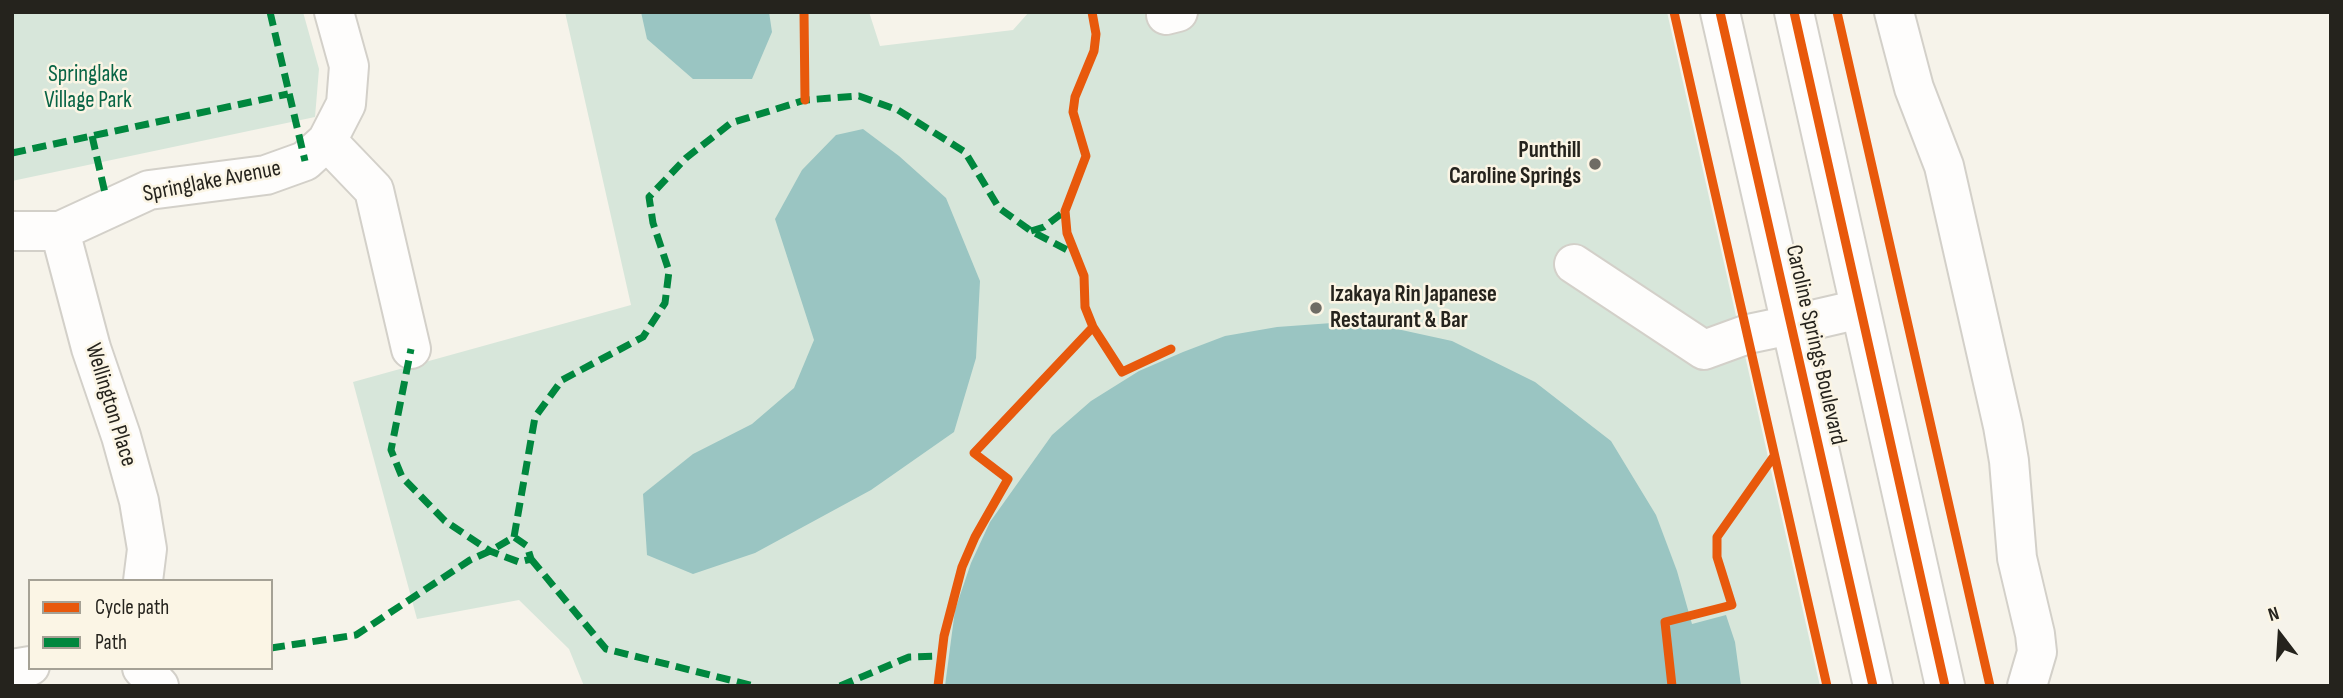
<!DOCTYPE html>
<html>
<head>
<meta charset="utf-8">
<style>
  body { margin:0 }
  #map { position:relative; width:2343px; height:698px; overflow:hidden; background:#f6f3ea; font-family:"Sofia Sans Condensed",sans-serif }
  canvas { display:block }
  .frame { position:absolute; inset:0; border:14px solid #25231d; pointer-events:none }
  .legend { position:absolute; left:28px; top:579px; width:245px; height:91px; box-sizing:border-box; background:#fbf5e5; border:2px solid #a5a195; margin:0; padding:9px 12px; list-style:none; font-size:21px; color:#25231d }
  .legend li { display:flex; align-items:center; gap:14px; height:35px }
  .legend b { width:35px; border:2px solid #a5a195 }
  .north { position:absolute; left:2245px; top:600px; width:70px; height:70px; -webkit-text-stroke:5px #fbf5e5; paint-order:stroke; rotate:343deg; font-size:19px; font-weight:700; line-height:28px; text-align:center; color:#25231d }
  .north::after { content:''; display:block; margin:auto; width:24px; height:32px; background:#25231d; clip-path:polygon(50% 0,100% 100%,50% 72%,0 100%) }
</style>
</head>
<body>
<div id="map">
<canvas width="2343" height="698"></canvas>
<div class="frame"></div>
<ul class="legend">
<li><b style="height:9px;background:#e8590c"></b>Cycle path</li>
<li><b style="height:9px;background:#00873e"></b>Path</li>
</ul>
<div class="north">N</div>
</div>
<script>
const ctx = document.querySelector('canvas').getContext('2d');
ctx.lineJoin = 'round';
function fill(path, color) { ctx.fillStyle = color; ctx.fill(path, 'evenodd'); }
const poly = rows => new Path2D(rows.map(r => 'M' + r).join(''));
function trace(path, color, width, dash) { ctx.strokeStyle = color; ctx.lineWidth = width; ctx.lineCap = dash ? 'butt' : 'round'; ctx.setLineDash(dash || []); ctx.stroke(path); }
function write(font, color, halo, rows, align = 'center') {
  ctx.font = font + ' "Sofia Sans Condensed",sans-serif'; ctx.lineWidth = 5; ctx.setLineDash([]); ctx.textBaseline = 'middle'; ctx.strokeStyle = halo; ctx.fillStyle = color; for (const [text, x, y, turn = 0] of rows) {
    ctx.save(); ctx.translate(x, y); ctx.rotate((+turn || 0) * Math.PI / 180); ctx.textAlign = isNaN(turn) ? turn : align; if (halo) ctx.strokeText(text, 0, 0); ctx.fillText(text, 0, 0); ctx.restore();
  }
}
fill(poly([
  [12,12,303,12,319,69,315,117,12,181],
  [565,12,869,12,880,46,1013,30,1029,12,1667,12,1820,686,584,686,569,649,519,600,417,619,353,382,631,305]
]), '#d7e6da');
fill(poly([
  [641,12,769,12,772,32,752,79,693,79,647,39],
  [863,129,899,156,946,198,980,281,976,358,954,432,871,490,755,553,693,574,647,555,643,494,693,454,752,424,794,388,814,340,775,219,802,170,836,135],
  [1332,323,1397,329,1452,341,1535,382,1611,441,1656,515,1677,571,1692,624,1726,615,1735,642,1741,686,945,686,955,610,971,563,990,522,1052,435,1091,401,1139,371,1183,352,1225,336,1277,327]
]), '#9ac5c2');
const minor = poly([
  [1894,12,1914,88,1944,166,2003,426,2009,461,2017,558,2035,634,2037,652,2027,686],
  [1166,15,1178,12],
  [327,141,374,190,411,349],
  [12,231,60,231,149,190,266,175,305,161,327,141,346,104,349,66,334,12],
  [60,231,91,348,121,436,139,501,147,549,143,581],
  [1574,264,1704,350,1748,334,1791,325],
  [142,668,159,686],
  [12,669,30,666]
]);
const major = poly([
  [1720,12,1873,686],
  [1794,12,1945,686],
  [1791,325,1860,309]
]);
trace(minor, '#d3d0c9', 42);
trace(major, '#d3d0c9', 42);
trace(minor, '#fefdfc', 38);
trace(major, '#fefdfc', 38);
trace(poly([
  [270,12,305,161],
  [92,136,105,193],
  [12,153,288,94],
  [1031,231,1044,227,1065,211],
  [514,537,535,417,562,380,643,337,665,303,669,271,653,223,649,197,686,158,731,123,805,100,859,96,898,110,965,152,999,208,1031,231,1073,253],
  [531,559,606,649,754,686],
  [271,648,356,635,470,560,490,551,514,537,527,546,531,559,519,562,490,551,445,521,402,477,391,450,411,349],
  [840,686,909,657,941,656]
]), '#00873e', 7, [14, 7]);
trace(poly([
  [804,12,805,100],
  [1674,12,1827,686],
  [1720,12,1873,686],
  [1794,12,1945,686],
  [1837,12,1990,686],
  [1093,327,1122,372,1171,349],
  [938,686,944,636,962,567,975,537,1008,479,974,453,1093,327,1085,307,1084,276,1067,233,1065,211,1086,156,1073,112,1075,97,1094,51,1096,34,1092,12],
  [1672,686,1665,622,1732,605,1717,557,1717,537,1774,456]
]), '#e8590c', 9);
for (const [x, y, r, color] of [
  [1595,164,7,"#6e6c65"],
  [1316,308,7,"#6e6c65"]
]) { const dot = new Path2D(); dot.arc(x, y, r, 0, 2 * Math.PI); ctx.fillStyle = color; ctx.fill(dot); trace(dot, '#fbf5e5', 2.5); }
write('23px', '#086445', '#fbf5e5', [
  ["Springlake",88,75],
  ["Village Park",88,101]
]);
write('bold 23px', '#25231d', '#fbf5e5', [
  ["Punthill",1581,151],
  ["Caroline Springs",1581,177],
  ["Izakaya Rin Japanese",1330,295,"left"],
  ["Restaurant & Bar",1330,321,"left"]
], 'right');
write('23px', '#25231d', '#fbf5e5', [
  ["Springlake Avenue",212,182,-11],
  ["Caroline Springs Boulevard",1815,345,77],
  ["Wellington Place",110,405,73]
]);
</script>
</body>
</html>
